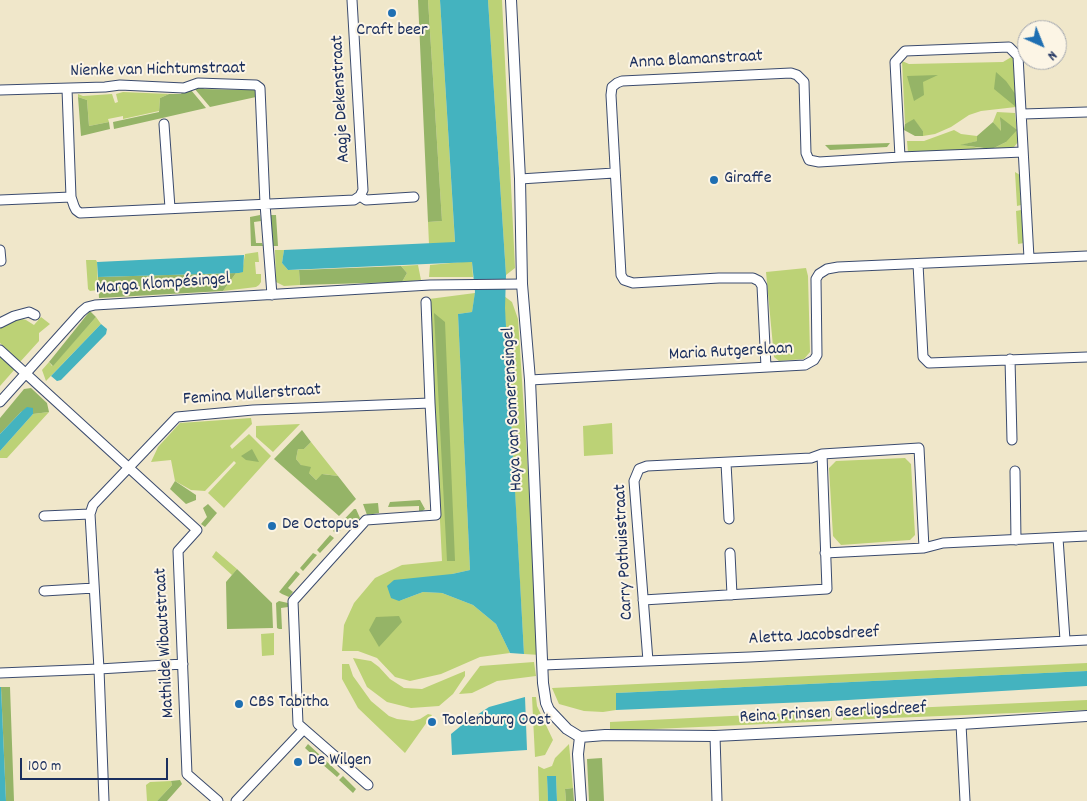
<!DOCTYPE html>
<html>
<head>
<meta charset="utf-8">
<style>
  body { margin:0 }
  #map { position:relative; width:1087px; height:801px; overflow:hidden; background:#f0e7ca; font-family:Dekko,sans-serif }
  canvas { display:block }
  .north { position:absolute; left:1017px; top:20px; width:50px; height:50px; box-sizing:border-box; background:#fcf5e5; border:1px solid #a2a6af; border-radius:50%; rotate:136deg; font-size:14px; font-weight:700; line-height:20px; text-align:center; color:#1b2f5e }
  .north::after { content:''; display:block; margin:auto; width:18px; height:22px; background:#1f6fb2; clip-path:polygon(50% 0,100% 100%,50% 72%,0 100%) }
  .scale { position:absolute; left:20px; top:758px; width:148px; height:22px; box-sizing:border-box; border:2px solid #1b2f5e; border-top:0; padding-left:6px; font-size:15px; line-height:18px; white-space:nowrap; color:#1b2f5e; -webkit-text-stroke:4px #fcf5e5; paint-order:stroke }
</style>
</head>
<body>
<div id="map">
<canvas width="1087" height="801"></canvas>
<div class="north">N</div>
<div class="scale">100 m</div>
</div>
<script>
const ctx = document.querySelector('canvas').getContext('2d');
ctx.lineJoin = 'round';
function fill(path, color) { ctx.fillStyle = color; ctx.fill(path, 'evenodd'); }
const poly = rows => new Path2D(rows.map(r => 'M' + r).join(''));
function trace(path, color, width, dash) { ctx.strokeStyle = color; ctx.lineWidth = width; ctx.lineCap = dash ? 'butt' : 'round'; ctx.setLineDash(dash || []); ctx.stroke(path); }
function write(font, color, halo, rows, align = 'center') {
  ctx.font = font + ' Dekko,sans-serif'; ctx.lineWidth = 4; ctx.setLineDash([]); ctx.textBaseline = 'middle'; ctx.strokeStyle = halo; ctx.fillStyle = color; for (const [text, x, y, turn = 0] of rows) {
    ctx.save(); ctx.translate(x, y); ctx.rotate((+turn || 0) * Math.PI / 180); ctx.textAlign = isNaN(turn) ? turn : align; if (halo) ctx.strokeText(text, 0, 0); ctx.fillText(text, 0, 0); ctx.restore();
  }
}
fill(poly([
  [428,0,440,0,455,243,429,244,428,222,442,221],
  [488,0,502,0,515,268,506,275],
  [1013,56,1016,107,981,111,969,115,951,127,935,134,923,136,923,131,914,120,905,124,902,61,909,64,1003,62],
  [123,92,169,94,160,98,159,111,123,119,123,116,108,119,109,122,89,126,87,100,78,97,78,94,83,96,112,94,115,103,118,102,116,94],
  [997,112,1015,113,1018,142,1014,147,992,149,1006,142,1000,118,1001,132,993,122],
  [954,130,961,134,977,136,977,141,962,145,986,149,908,153,907,141,924,141],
  [1015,172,1020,175,1021,205,1017,206],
  [1021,210,1024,243,1018,244,1016,211],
  [275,250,284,250,282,263,288,270,299,270,300,285,284,286,276,282],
  [258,252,259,262,255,262,256,274,261,274,261,282,259,285,256,287,223,291,236,273,242,272,245,254],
  [86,260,96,260,97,262,98,290,90,291,88,289],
  [472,261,473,277,429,277,430,265],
  [418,265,421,280,402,282,407,273,401,266],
  [806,268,808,276,810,352,804,359,779,361,774,357,766,272],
  [475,293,472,312,458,314,470,570,452,574,399,601,423,592,442,593,473,605,496,624,510,653,480,657,441,674,410,681,395,677,377,658,358,651,342,651,344,625,354,603,375,578,402,565,442,561,429,299],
  [504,296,512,302,518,319,540,655,524,654],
  [41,317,50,324,39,333,39,341,20,362,0,343,0,328,19,318,26,320,34,325],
  [96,317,101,324,46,381,42,370,49,362,52,366],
  [0,356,15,369,0,386],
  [49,412,7,458,0,458,0,451,33,414],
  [251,418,252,424,230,446,232,449,249,434,271,456,224,508,208,493,236,463,234,461,205,491,191,490,175,481,171,460,151,462,158,447,180,423],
  [612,423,613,454,584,456,583,426],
  [300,424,273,452,256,437,256,426],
  [311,442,315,447,338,476,323,474,316,480,301,465,296,459,298,449,304,449],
  [905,458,911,464,915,535,910,540,841,545,833,536,829,468,836,461],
  [216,551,237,569,232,575,212,557],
  [274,633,274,655,262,656,261,634],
  [353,658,371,661,379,667,390,679,404,688,422,689,465,671,465,676,453,694,439,706,411,708,387,702,367,687],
  [534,662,536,676,497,681,472,693,459,694,480,666],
  [1087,663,1087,671,616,693,616,710,603,712,584,711,559,704,552,688],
  [342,664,349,664,353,676,371,701,389,716,397,719,413,721,420,719,428,714,432,715,405,753,358,708,342,679],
  [532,697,536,697,537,706,553,740,545,755,535,757],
  [1087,700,1087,710,843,720,844,711],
  [832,711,832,721,610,731,610,722],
  [569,744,573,788,565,789,566,801,557,801,556,776,547,776,548,801,539,801,538,766,544,769,552,766,555,758],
  [171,781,172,785,157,801,147,801,146,785,150,782]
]), '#bcd276');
fill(poly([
  [418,0,428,0,442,221,428,222],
  [996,72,1006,81,1016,95,1016,107,994,89],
  [938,75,923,82,924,95,914,101,907,76],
  [202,86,204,89,244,90,248,88,252,88,256,92,256,97,210,107,194,88],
  [191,90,206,108,114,129,113,122,159,112,160,98,169,94,181,94,183,91],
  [78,97,87,100,89,126,109,122,110,129,81,136],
  [1000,117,1017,130,1006,142,992,149,960,145,977,141,977,136,993,122,1001,131],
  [914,119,923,131,923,136,915,136,904,130,905,124],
  [890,143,887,147,830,150,825,145],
  [260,215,261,221,254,222,256,243,262,243,263,246,251,246,250,217],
  [270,215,276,215,278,246,272,246],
  [401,266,407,273,402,282,300,285,299,270],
  [236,273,223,291,99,298,98,277],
  [90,311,96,317,53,366,49,362],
  [434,313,445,322,455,561,447,561],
  [31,388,47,403,49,412,33,414,32,408,21,412,0,434,0,418,24,389],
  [302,430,311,442,304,449,298,449,296,459,301,465,311,467,309,473,316,480,322,474,338,476,356,499,339,516,274,459],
  [252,449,259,462,246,460,241,456],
  [175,481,196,495,196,500,186,504,170,489],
  [420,500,425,509,421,512,419,512,419,506,388,507,390,502],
  [378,503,379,513,367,515,363,504],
  [208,504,217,513,205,527,201,524,207,517,203,508],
  [354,509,356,509,360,518,357,523,350,519,337,534,333,531],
  [330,535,334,538,320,553,317,550],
  [313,553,317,555,303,571,300,568],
  [237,569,272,603,273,628,227,629,226,582],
  [296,571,300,574,288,588,293,592,289,597,282,594,279,592],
  [279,601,288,603,288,607,281,608,282,629,279,629,277,628,276,603],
  [399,616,402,622,379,647,369,630,376,617],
  [1,687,10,687,14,801,6,801],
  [308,744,322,757,319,761,305,748],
  [602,758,604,801,589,801,587,759],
  [325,760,340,774,337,777,322,764],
  [343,776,356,789,353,793,339,780],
  [180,780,182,784,167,801,157,801,172,785,171,781],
  [573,788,574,801,566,801,565,789]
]), '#95b467');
fill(poly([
  [440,0,488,0,506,275,505,308,524,654,510,653,496,624,473,605,442,593,423,592,399,601,391,598,387,586,394,580,452,574,470,570,458,314,472,312,475,292,472,262,288,270,282,263,284,250,455,242],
  [244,255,243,272,239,273,98,277,97,262],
  [101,324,107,329,106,334,61,380,57,381,51,376],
  [27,407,33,408,33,414,0,451,0,434,21,412],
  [1087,671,1087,686,831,701,616,710,616,693],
  [0,687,1,687,6,801,0,801],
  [525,697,527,750,452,755,451,734,462,725,489,707],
  [547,776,556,776,557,801,548,801]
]), '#44b3bf');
const minor = poly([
  [67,89,71,197,74,206,76,210,80,213,354,200,360,196,363,190,352,0],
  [0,90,105,87,120,85,184,88,198,83,256,85,260,88,265,204,272,295],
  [1023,114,1087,112],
  [164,124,170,208],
  [1023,152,900,157,895,62,905,51,1009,47,1018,56,1029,258],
  [520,179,614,173],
  [360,196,366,200,414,197],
  [0,200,71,197],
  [0,250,1,261],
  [918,264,923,357,929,363,1087,357],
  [426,302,430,403],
  [0,323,14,316,29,312,35,315],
  [0,350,197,530,178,551,187,774,218,801],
  [1010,359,1012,440],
  [766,367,762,286,759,281,753,278,719,278,633,283,624,280,621,275,611,95,612,87,617,83,622,81,791,73,797,75,804,82,806,153,809,160,819,162,900,157],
  [530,380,805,365,814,360,817,355,816,279,819,274,827,269,838,267,1087,256],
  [0,402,81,312,87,307,95,305,430,285,522,284],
  [726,463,729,519],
  [1015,471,1016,540],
  [44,516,90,514],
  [1058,538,1065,640],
  [924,548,943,543,1087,536],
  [730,553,732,595],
  [44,591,94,588],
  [643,600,827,589,822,454],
  [648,661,634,481,639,469,647,466,811,458,822,454,919,448,924,548,825,553],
  [543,665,750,657,1087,640],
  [0,673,99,669,183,664],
  [961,724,965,801],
  [715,736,717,801],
  [104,801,99,669,90,514,93,505,177,417,253,410,430,403,436,515,366,520,293,601,298,724,368,785],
  [236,801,304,729]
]);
const tertiary = poly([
  [511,0,520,179,522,284,530,380,543,683,546,703,549,710,567,729,580,737,578,754,581,801],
  [580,737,605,735,715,736,961,724,1087,716]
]);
trace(minor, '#3b4b6e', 11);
trace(tertiary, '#3b4b6e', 12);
trace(minor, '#fff', 9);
trace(tertiary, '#fff', 10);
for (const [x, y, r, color] of [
  [392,13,5,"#1f6fb2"],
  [714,180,5,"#1f6fb2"],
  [272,526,5,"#1f6fb2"],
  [239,704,5,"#1f6fb2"],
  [432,722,5,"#1f6fb2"],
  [298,762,5,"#1f6fb2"]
]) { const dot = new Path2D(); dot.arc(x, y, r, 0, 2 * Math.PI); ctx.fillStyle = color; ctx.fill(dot); trace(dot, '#fcf5e5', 2); }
write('18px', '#1b2f5e', '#fcf5e5', [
  ["Craft beer",392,32,"center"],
  ["Giraffe",724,180],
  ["De Octopus",282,526],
  ["CBS Tabitha",249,704],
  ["Toolenburg Oost",442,722],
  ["De Wilgen",308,762]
], 'left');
write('18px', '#1b2f5e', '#fcf5e5', [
  ["Anna Blamanstraat",696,61,-3],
  ["Nienke van Hichtumstraat",158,71,-1],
  ["Aagje Dekenstraat",342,99,-93],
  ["Marga Klompésingel",163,285,-4],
  ["Maria Rutgerslaan",731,353,-3],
  ["Femina Mullerstraat",252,396,-4],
  ["Haya van Somerensingel",514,409,-93],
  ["Carry Pothuisstraat",625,552,-93],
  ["Aletta Jacobsdreef",814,637,-3],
  ["Mathilde Wibautstraat",166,643,-93],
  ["Reina Prinsen Geerligsdreef",833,714,-3]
]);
</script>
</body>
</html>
